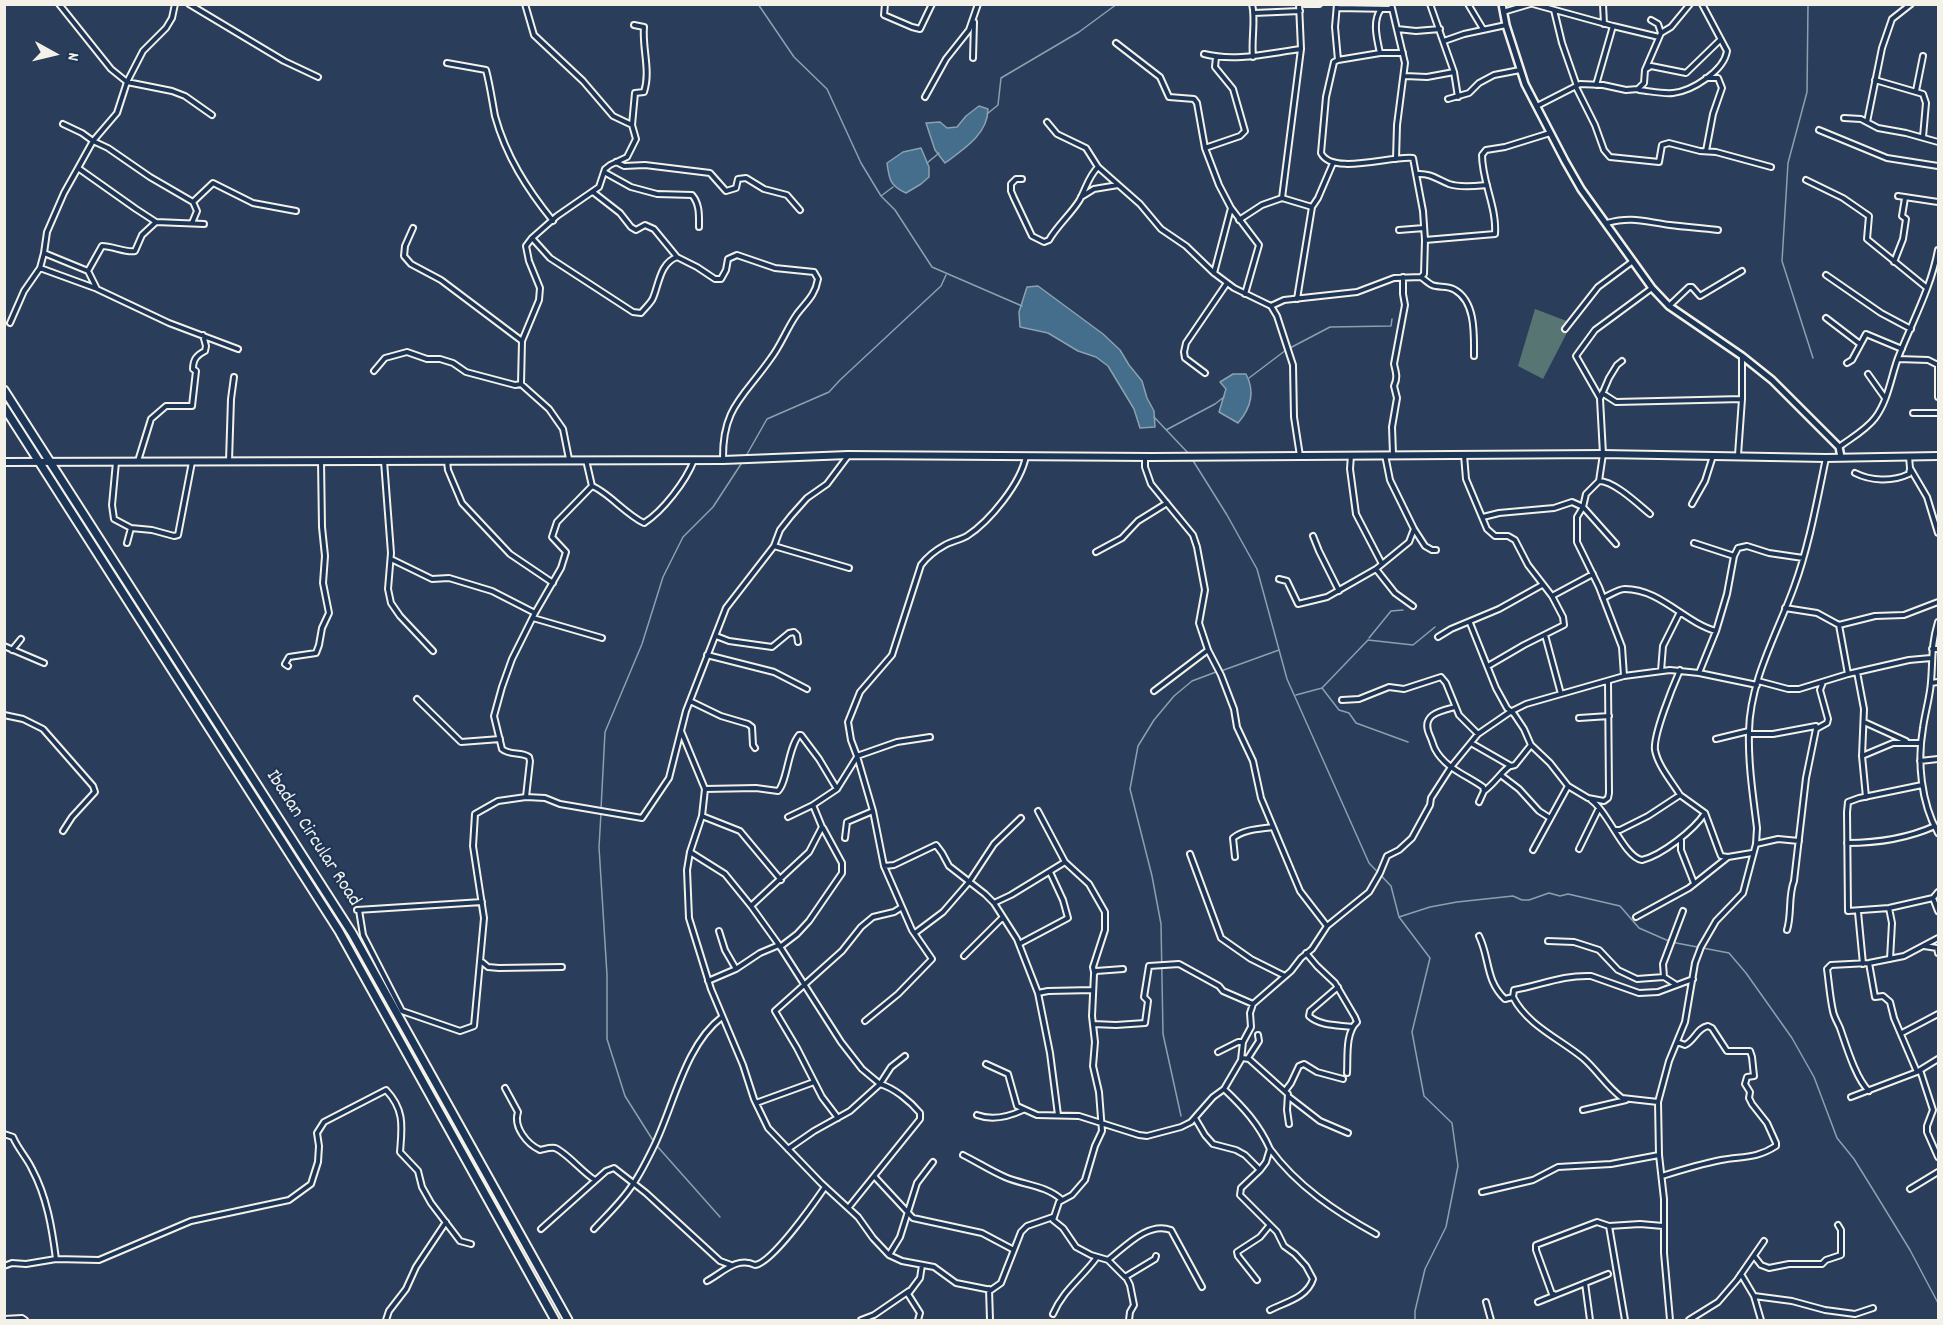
<!DOCTYPE html>
<html>
<head>
<meta charset="utf-8">
<style>
	body { margin:0 }
	#map { position:relative; width:1943px; height:1325px; overflow:hidden; background:#2a3d5b; font-family:Dekko,sans-serif }
	canvas { display:block }
	.frame { position:absolute; inset:0; border:6px solid #f4f1e8; pointer-events:none }
	.north { position:absolute; left:24px; top:24px; width:60px; height:60px; -webkit-text-stroke:4px #1d3557; paint-order:stroke; rotate:98deg; font-size:16px; font-weight:700; line-height:24px; text-align:center; color:#f4f1e8 }
	.north::after { content:''; display:block; margin:auto; width:21px; height:27px; background:#f4f1e8; clip-path:polygon(50% 0,100% 100%,50% 72%,0 100%) }
</style>
</head>
<body>
<div id="map">
<canvas width="1943" height="1325"></canvas>
<div class="frame"></div>
<div class="north">N</div>
</div>
<script>
const context = document.querySelector('canvas').getContext('2d');
context.lineJoin = 'round';
function paint(path, color) {
  context.fillStyle = color;
  context.fill(path, 'evenodd');
}
function strokePath(path, color, width, dash) {
  context.strokeStyle = color;
  context.lineWidth = width;
  context.lineCap = dash ? 'butt' : 'round';
  context.setLineDash(dash || []);
  context.stroke(path);
}
function label(font, color, halo, rows, align = 'center') {
  context.font = font + ' Dekko,sans-serif';
  context.lineWidth = 4.5;
  context.setLineDash([]);
  context.textBaseline = 'middle';
  context.strokeStyle = halo;
  context.fillStyle = color;
  for (const [text, x, y, turn = 0] of rows) {
    context.save();
    context.translate(x, y);
    context.rotate((+turn || 0) * Math.PI / 180);
    context.textAlign = isNaN(turn) ? turn : align;
    if (halo) context.strokeText(text, 0, 0);
    context.fillText(text, 0, 0);
    context.restore();
  }
}
const green = new Path2D(`
	M1535,309L1572,323L1543,379L1518,366Z`);
const water = new Path2D(`
	M979,106L988,109C988,134 964,149 945,163L935,150L926,123L940,122L947,128L957,127L966,116Z
	M921,148L929,167V177L921,184L906,193C890,186 889,179 887,163L903,152Z
	M1038,286L1103,334L1120,350L1129,365L1142,381L1147,398L1154,411L1155,427L1140,428L1134,409L1108,366L1096,357L1078,351L1048,333L1020,327L1019,312L1027,287Z
	M1233,374H1246C1255,391 1251,408 1238,423L1219,412L1226,389L1220,382Z`);
const stream = new Path2D(`
	M758,4L794,57L827,89L861,163L881,196L895,210L932,267L1022,306
	M1808,4L1807,92L1788,163L1782,261L1813,358
	M987,114L998,105L1001,78L1079,32L1117,4
	M927,163L939,153
	M881,196L893,187
	M1290,348L1330,327L1391,326L1392,319
	M1249,378L1286,350
	M1154,417L1190,455
	M1166,430L1215,404L1224,397
	M746,456L767,419L829,392L840,380L941,286L946,275
	M1192,459L1227,515L1257,569L1287,679L1369,863L1391,886L1399,917L1430,958L1412,1032L1424,1096L1452,1123L1458,1166L1446,1227L1425,1269L1415,1311V1320
	M1369,638L1391,611L1403,610
	M1221,671L1279,650
	M1322,688L1339,710L1349,713L1356,723L1408,742
	M1296,695L1322,688L1368,640L1413,645L1435,627
	M601,809L605,732L642,644L663,577L683,537L713,507L743,461
	M601,813L599,847L607,975V1039L625,1096L654,1142
	M1399,917L1430,907L1457,902L1513,896L1522,900H1529L1549,893L1560,896L1568,894L1620,906L1639,928L1671,942L1729,953L1746,973L1792,1038L1814,1077L1837,1138L1854,1159L1872,1188L1910,1250L1938,1303
	M1181,1116L1163,1034L1161,924L1152,876L1130,789L1138,746L1154,720L1174,696L1192,681L1216,672
	M657,1146L720,1217`);
const minor = new Path2D(`
	M59,4L111,69L127,82L172,91L185,96L212,115
	M189,4L284,61L318,77
	M525,4L534,35L583,81L613,116L632,125
	M885,4L884,15L912,27L920,29L932,4
	M1252,4C1256,20 1251,40 1253,57
	M1305,4H1319
	M1337,4L1335,27L1338,60
	M1391,4L1405,63L1397,125L1396,159
	M1430,4L1454,72L1458,97
	M1468,4L1483,29
	M1533,4L1613,26L1659,37
	M1603,4L1604,24
	M1337,8L1392,9
	M1554,10L1562,43L1577,86
	M1503,12L1530,4
	M1254,13L1300,11
	M1397,29L1416,31L1440,29
	M1661,33L1671,27L1690,4
	M1444,41L1464,34L1506,25
	M1116,43L1160,77L1169,97L1194,99L1197,103L1205,148L1219,185L1231,208L1214,273L1234,288L1271,306L1277,316L1293,365L1294,417L1300,456
	M1380,53C1377,39 1372,21 1381,9
	M1204,54C1236,62 1269,53 1301,49
	M973,58L974,22
	M447,63L486,70C490,85 492,100 495,116C506,156 527,189 553,221
	M1646,69L1651,66L1686,73L1720,40
	M1405,76L1427,77L1454,72
	M1875,80L1923,94L1926,103L1923,137
	M1596,85L1613,26
	M1576,87L1595,125L1604,150L1610,157L1659,162L1662,145L1669,143L1700,151L1716,152L1771,167
	M1639,90C1650,91 1662,94 1673,93C1692,91 1724,71 1727,51L1702,4
	M1916,91L1923,56
	M925,97L946,59L969,30L978,4
	M1448,99L1469,93L1479,83L1494,75L1520,70
	M1537,106L1580,84L1603,85L1626,90L1638,89L1644,83L1645,70L1661,33L1658,24L1651,20
	M1844,118L1861,119L1878,128L1906,133L1938,142
	M1047,122L1057,134L1086,148L1098,167L1140,204L1161,229L1186,246L1214,273
	M1867,122L1882,48L1892,19L1911,4
	M63,124L82,133L93,141L117,113L127,82L143,51L166,28L172,18L175,4
	M1819,130L1887,158L1938,166
	M1205,148L1240,136L1245,131L1233,89L1215,67L1216,57
	M1706,151L1713,114L1722,88L1718,78H1706
	M616,162L624,166L645,165L710,173L726,191L736,188L738,179L746,178L764,189L787,195L800,210
	M78,168L93,141L108,148L150,177L193,202L197,211L192,223
	M604,172L631,187L657,194L692,195C700,204 699,216 699,227
	M1417,174C1430,173 1437,179 1449,184C1460,188 1476,186 1487,185
	M1022,179H1016L1011,184V191L1014,198L1032,236L1044,242L1049,240C1057,226 1070,215 1079,201C1086,189 1088,177 1098,167
	M1806,180L1843,198L1869,216L1867,239L1927,288
	M593,192L620,213L631,227L636,230L645,225L654,229L677,257
	M1898,196L1938,202
	M1081,197L1094,189L1118,185
	M1282,198L1301,49L1299,4
	M193,202L213,183L253,203L296,211
	M1231,208L1259,245L1245,294
	M1239,220L1262,205L1282,198L1312,207
	M1607,223C1633,216 1645,222 1670,225C1686,227 1702,228 1718,230
	M413,228L405,246L404,256L411,264L441,280L522,341
	M1399,230L1424,228
	M532,238L550,258L633,312L641,313C645,308 651,303 653,298C659,284 660,263 677,257L697,267L715,279H721L726,270L728,259L737,255L775,268L814,272L818,279C815,296 806,302 797,314C787,328 781,345 771,358C744,397 722,407 723,460
	M1425,240L1495,234C1497,207 1482,182 1482,155L1486,150L1505,147L1550,133
	M44,253L88,271L97,289L169,323L238,349
	M1894,262L1903,239L1906,219L1902,216L1905,198
	M40,268L95,288
	M88,271L102,246C113,246 126,253 135,251L142,235L156,222
	M1826,275L1881,313L1911,329
	M1421,277C1424,279 1428,283 1432,285C1439,288 1448,285 1455,290C1476,302 1474,335 1474,356
	M1297,299L1312,207L1318,198L1333,163
	M1271,306L1284,300L1357,292L1394,278L1421,277L1424,274L1425,240L1423,211L1413,158C1392,155 1332,176 1321,153L1326,97L1334,62L1338,60L1380,53H1403
	M1669,306L1689,287H1692L1700,296L1742,271
	M1826,318L1860,344
	M10,323L24,291L40,268L44,253L47,232L64,193L78,168L136,209L156,222L204,224
	M1565,329L1598,287L1633,261
	M1898,359L1928,360L1938,365
	M1622,361L1617,365L1609,378L1600,399L1603,454L1599,481L1586,494L1583,507L1577,517V542L1599,587L1622,647L1624,676
	M1847,363L1852,360L1866,334L1902,349
	M1938,365V397
	M374,371L385,358L407,352L427,359H440L453,363L466,372L515,385L521,384
	M1205,373L1185,358L1184,352L1186,343L1227,283
	M1868,374L1885,398
	M1602,393L1616,402L1742,399
	M1600,398L1576,356L1595,330L1652,288
	M1913,413H1938
	M1839,447C1851,438 1866,430 1875,418C1888,401 1891,377 1898,358C1912,322 1931,288 1938,250
	M1393,454L1392,427L1397,398L1394,386C1398,377 1396,373 1394,364L1405,305L1403,294V277
	M1351,455L1350,469L1356,514L1382,564
	M1385,455L1390,480L1414,529L1425,546L1432,550H1436
	M1464,455L1466,479L1487,529L1495,536H1508L1515,540L1528,565L1552,596L1593,574
	M1738,455L1742,399V357
	M1909,457L1910,468L1927,497L1938,533
	M1145,458V467L1151,484L1193,535L1197,547L1205,590L1199,623L1208,650L1221,675L1234,709L1237,727L1253,761L1261,798L1300,891L1327,926
	M569,459L563,429L549,409L521,384L522,341L539,300L540,288L529,261L526,246L532,238L557,216L599,187L605,169L610,165L627,157L636,139L632,125L635,93L644,92C651,71 642,48 644,27L634,25
	M138,461L151,419L166,406H192L196,371L193,369C193,359 197,355 205,351L206,346L203,335
	M229,461L231,399L234,377
	M384,461L391,553L388,589L391,603L400,616L433,651
	M447,461L448,470L462,503L510,554L553,583
	M116,462L112,505L114,519L131,528
	M1855,473C1871,481 1892,482 1909,474L1910,469
	M1599,481C1614,481 1638,504 1650,514
	M592,486C608,492 625,514 644,523C663,511 686,481 694,460
	M1692,504L1705,481L1713,456
	M1483,517L1499,513L1554,508L1572,502L1583,507L1616,544
	M1313,536L1319,551L1339,591
	M127,543L131,528L152,530L174,536L178,535L192,462
	M1694,543L1734,556
	M774,546L849,568
	M1096,552L1122,538L1138,521L1167,503
	M391,559L432,579L449,578L492,591L535,613
	M1376,569L1395,593L1413,606
	M1279,579L1287,581L1298,604L1327,597L1376,569L1409,542L1414,529
	M1603,598C1610,595 1618,589 1625,589C1660,589 1684,622 1716,631
	M1785,608L1817,613L1839,625L1875,616L1904,615L1938,602
	M533,618L602,638
	M1938,622C1931,646 1933,658 1931,682C1930,697 1925,713 1923,728C1917,762 1921,802 1938,833
	M1470,623L1496,688L1507,708L1514,714L1524,729L1531,745L1550,763L1568,786L1588,798L1604,801L1608,798L1609,793L1608,682
	M1839,625L1848,674
	M1545,635L1561,694
	M716,636L729,641L772,647L789,633L794,632L797,635L798,642
	M1438,637L1451,629L1499,609L1542,585
	M4,646L44,663
	M1932,649H1938
	M12,650L21,639
	M707,655L774,672L807,689
	M288,666L285,664L289,657L316,653L319,645L322,628L329,613L323,583L325,556L322,527L321,461
	M1488,666L1524,645L1564,625L1563,617L1552,596
	M1680,670C1673,686 1653,735 1655,750C1658,766 1672,782 1680,795
	M1661,671L1663,646L1680,612
	M1857,672L1864,709L1862,756L1866,797
	M1699,673L1716,631L1727,594L1734,556L1738,548L1747,546L1769,553L1803,558
	M1758,681L1788,689H1799L1848,674L1909,660L1931,658
	M1931,683L1938,682
	M1154,691L1208,650
	M417,699L461,742L500,739
	M1342,700L1359,699L1389,687L1404,689L1441,677L1446,683L1459,715L1478,734
	M690,701L721,716L748,724L752,727L753,745L755,748
	M1455,707C1439,711 1420,715 1430,736C1432,740 1433,745 1435,749C1445,768 1466,775 1483,787L1484,791L1479,802
	M4,715L23,719L43,729L93,786L95,792L72,817L63,831
	M1579,718L1609,716
	M1864,722L1906,741
	M681,731L705,789L702,816L690,852L687,870L689,918L711,989L743,1065L754,1099L768,1128L821,1183L858,1217L873,1238L889,1255L902,1261L934,1267L956,1283L991,1290L1001,1283L1021,1232L1027,1226L1053,1217
	M1750,734H1773L1816,726
	M930,737L897,742L857,756L851,740L848,722L860,692L892,655L921,565C927,557 936,550 945,545C952,541 960,540 967,536C990,521 1021,483 1026,456
	M1716,739L1749,731
	M1471,743L1511,766L1515,765L1531,745
	M857,756L873,811L884,866L912,930L932,959L898,994L865,1021
	M1862,756L1893,743H1921
	M1920,761L1938,759
	M1502,776L1519,789L1539,811L1550,818
	M1922,785L1859,798L1848,802L1847,812L1848,911L1889,908L1933,898L1938,892
	M705,789L756,788L778,791C787,783 788,748 799,735H801L819,759L837,789
	M1484,791C1494,784 1502,771 1510,766
	M526,797L545,798L560,804L642,818L669,778L686,711L726,608L774,546L780,530L791,516L807,498L827,484L848,456
	M1591,800C1608,811 1624,857 1642,860C1662,855 1694,830 1705,813
	M1038,811L1065,862L1089,884L1105,912V930L1093,967L1094,972
	M702,816L740,831L781,880
	M788,817L813,805
	M1615,830H1620L1648,816L1680,795L1705,813L1719,851L1721,856L1728,857
	M845,838L847,822L873,811
	M1681,840V850L1694,883
	M1847,843C1878,843 1906,839 1935,826
	M1756,844L1778,839L1799,841
	M1579,849L1599,808
	M1533,850L1568,786
	M690,852L725,874L751,906L779,945L841,1042L862,1069L880,1084L850,1111L814,1131L788,1149
	M1190,854L1221,938L1251,959L1285,976
	M1235,857L1233,838C1244,829 1260,829 1273,827
	M884,866L894,865L936,845L942,853L949,866L985,894L994,903L1017,939L1038,993L1050,1053L1058,1115
	M1933,898L1938,911
	M994,903L1011,895L1065,862
	M751,906L809,852L822,827L813,805L837,789L857,757
	M1889,908L1892,923L1890,959
	M357,910L482,902
	M359,910L363,935L402,1011L460,1031L474,1026L484,918L473,846L475,814L498,801L526,797L530,761L529,757C521,751 510,756 502,749L494,716L502,687L512,659L535,613L561,568L566,552L552,537L557,522L592,486L586,460
	M1858,912L1863,964
	M1636,917L1689,888L1728,857L1752,853
	M1787,930C1792,914 1788,896 1794,881L1806,778L1816,729L1827,723L1828,719L1820,690L1823,682
	M719,931L725,950L736,969
	M915,933L943,912L969,882L994,844L1021,818
	M1479,936C1490,958 1485,980 1505,999L1513,997
	M1548,941L1574,942L1599,950L1618,970L1637,979L1664,977
	M1019,944L1068,918L1063,900L1050,872
	M1924,946L1937,948L1938,953
	M780,947L797,934L809,921L842,873V863L823,828
	M1306,953L1317,966L1335,983L1355,1017L1357,1022C1345,1033 1348,1058 1347,1073
	M964,956L1002,918
	M482,962L488,967L499,968L562,967
	M1869,963L1875,997L1883,996L1890,1002L1894,1018L1917,1072
	M1123,969L1096,971L1094,974L1092,1016L1095,1042L1093,1066L1099,1092L1102,1131L1095,1146L1085,1180L1072,1195L1059,1202L1053,1220L1063,1228L1076,1247L1091,1255L1108,1260L1125,1277L1155,1259L1156,1256
	M708,981L736,969L760,953L779,945
	M1675,984L1664,977L1663,964L1683,911
	M1338,987L1310,1011L1309,1016C1320,1026 1338,1025 1352,1027
	M1038,993L1048,991L1093,990
	M1093,1024L1116,1025L1145,1023L1148,1001L1144,997L1149,966L1179,964L1219,986L1223,991L1253,1004
	M1902,1033L1938,1014
	M1218,1052L1238,1042H1243
	M1242,1058L1249,1059L1288,1094L1287,1110L1289,1124
	M1248,1058L1259,1041L1258,1035
	M986,1064L1008,1074L1017,1106L1037,1115L1079,1116L1139,1135L1147,1136L1181,1127L1191,1122L1213,1097L1224,1089L1241,1060L1243,1042L1251,1027L1250,1013L1253,1004L1291,971L1301,958L1312,949L1327,926L1369,892L1380,873L1387,856L1399,850L1412,838L1430,805L1431,798L1451,767L1478,734L1510,712L1526,704L1624,676L1670,670L1699,673L1757,685
	M1920,1070L1933,1110L1927,1126V1132L1938,1157
	M505,1088L518,1112C513,1127 527,1144 540,1150C545,1149 550,1147 555,1148C566,1152 583,1173 595,1180
	M1224,1089C1243,1107 1259,1124 1270,1149
	M1285,1091L1291,1083L1299,1066L1304,1064L1317,1072L1343,1079
	M1869,1091C1856,1079 1846,1045 1840,1028C1838,1023 1834,1017 1833,1011C1830,998 1829,983 1827,969L1831,965L1869,963L1904,956L1938,938
	M1289,1097L1320,1121L1348,1133
	M1851,1097L1917,1072L1938,1059
	M1658,1102L1622,1098C1607,1087 1597,1070 1583,1058C1560,1039 1527,1025 1513,997L1514,990C1542,985 1561,975 1591,976L1639,993L1658,992L1693,979
	M756,1103L814,1082
	M1583,1110L1626,1100
	M977,1115C993,1121 1008,1117 1023,1110
	M838,1118L822,1097L797,1048L775,1011L842,951L861,927L873,917L894,912L902,907
	M1195,1118L1205,1135L1213,1144L1236,1150L1245,1155L1260,1170L1266,1162L1270,1149C1297,1186 1336,1212 1376,1234
	M4,1134L13,1137C18,1149 27,1158 32,1169C47,1197 52,1228 56,1259
	M963,1155C977,1162 991,1171 1005,1177C1023,1185 1046,1185 1062,1200
	M1260,1170L1241,1188L1240,1195L1277,1232L1284,1246L1295,1254L1306,1266L1313,1279C1307,1298 1285,1302 1270,1310
	M874,1176L913,1218L982,1233L1014,1250
	M1662,1176C1681,1170 1701,1164 1721,1160C1742,1156 1756,1159 1776,1146V1143L1767,1123L1752,1104L1749,1098L1750,1092L1745,1084L1747,1077L1754,1076L1752,1057L1750,1051H1727L1712,1028L1708,1026C1697,1028 1695,1040 1685,1045L1677,1042
	M1910,1189L1938,1172
	M1482,1192L1533,1180L1558,1167L1611,1164L1659,1155
	M849,1207L920,1119V1113C910,1101 894,1088 880,1084L891,1067L905,1056
	M1609,1226L1625,1320
	M541,1229L606,1171L614,1168L646,1193L720,1261L731,1265
	M594,1229C607,1215 621,1202 631,1187C640,1175 647,1160 654,1146C674,1105 685,1045 722,1017
	M889,1255L900,1237L917,1183L933,1162
	M1754,1256L1761,1265L1769,1268L1789,1264H1822L1826,1260L1841,1255V1230L1838,1225
	M1108,1260C1125,1247 1148,1221 1171,1230L1202,1287
	M4,1266L12,1263L26,1264L56,1259L99,1260L191,1221L289,1200L311,1184L318,1162L319,1146L317,1133L324,1122L386,1090C405,1110 402,1127 400,1152L418,1171L422,1187L431,1203L460,1241L471,1244
	M1741,1274L1754,1296L1761,1320
	M1126,1277L1130,1285L1134,1305L1130,1312L1129,1320
	M1257,1280L1238,1256L1237,1252L1260,1237L1269,1226
	M707,1281C722,1273 737,1256 755,1265C772,1263 814,1203 825,1187
	M1585,1283L1590,1320
	M989,1289L990,1320
	M1554,1294H1552L1536,1250V1245L1597,1222L1609,1226L1640,1224L1663,1226
	M1754,1296L1792,1301L1825,1310L1855,1314L1873,1308
	M1486,1302L1491,1320
	M1538,1302L1608,1274
	M1053,1314C1063,1290 1083,1277 1097,1257
	M4,1319L22,1318L25,1320
	M386,1320L389,1311L406,1289L416,1267L446,1222
	M861,1320L874,1315L909,1291
	M918,1320L920,1313L908,1294L920,1278L922,1265
	M1670,1320L1664,1253V1199L1659,1155L1658,1102L1669,1061L1685,1022L1695,963L1701,947L1716,921L1743,893L1756,844L1757,828C1753,796 1748,763 1749,731C1750,680 1777,634 1794,587C1809,546 1817,501 1826,458
	M1689,1320L1718,1302L1737,1280L1764,1241`);
const tertiary = new Path2D(`
	M1502,4L1506,25L1525,84L1565,161L1581,189L1652,288L1669,306L1742,356L1772,380L1839,447L1841,457`);
const secondary = new Path2D(`
	M4,462L723,460L848,455L1151,457L1603,454L1826,458L1938,456`);
const trunk = new Path2D(`
	M4,390L352,933L568,1320
	M4,407L339,931L555,1320`);
const streetNames = [
	["Ibadan Circular Road",312,839,57]
];
paint(green, '#567573');
paint(water, '#446e8b');
strokePath(water, '#8aa2b0', 1.5);
strokePath(stream, '#8aa2b0', 1.5);
strokePath(minor, '#f4f1e8', 8);
strokePath(tertiary, '#f4f1e8', 10);
strokePath(secondary, '#f4f1e8', 10);
strokePath(trunk, '#f4f1e8', 11);
strokePath(minor, '#1d3557', 4);
strokePath(tertiary, '#1d3557', 5);
strokePath(secondary, '#1d3557', 6);
strokePath(trunk, '#1d3557', 7);
label('20px', '#f4f1e8', '#1d3557', streetNames);
</script>
</body>
</html>
